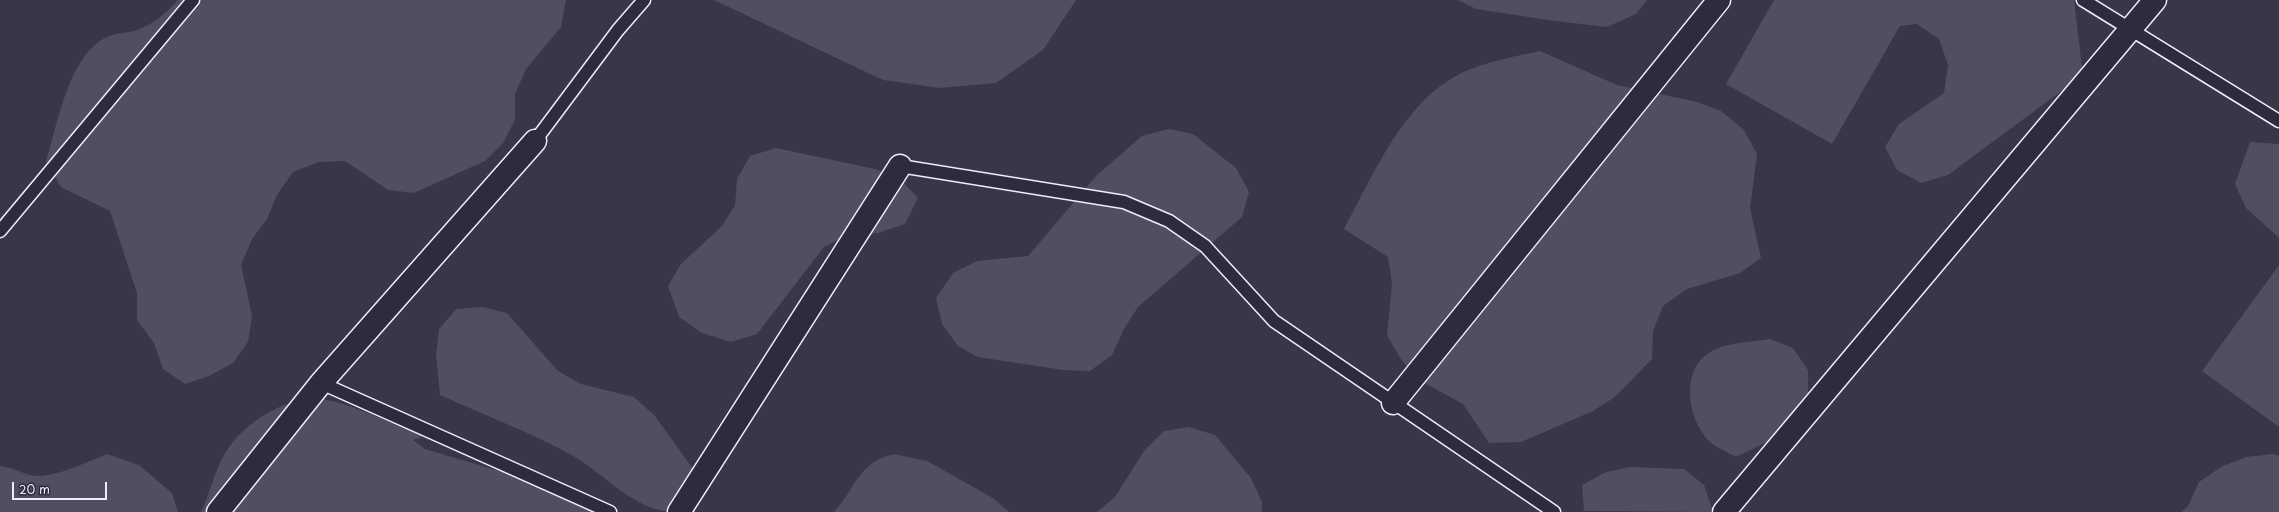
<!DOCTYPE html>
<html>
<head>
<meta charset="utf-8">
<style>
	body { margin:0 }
	#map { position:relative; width:2279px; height:512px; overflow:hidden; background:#3a3648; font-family:"Playpen Sans",sans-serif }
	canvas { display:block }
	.scale { position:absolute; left:12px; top:482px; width:95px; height:18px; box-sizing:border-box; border:2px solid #e8f1f8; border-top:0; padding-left:5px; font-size:12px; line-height:14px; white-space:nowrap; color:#e8f1f8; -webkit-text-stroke:3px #2f2a3d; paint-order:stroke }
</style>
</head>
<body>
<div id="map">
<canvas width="2279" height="512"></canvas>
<div class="scale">20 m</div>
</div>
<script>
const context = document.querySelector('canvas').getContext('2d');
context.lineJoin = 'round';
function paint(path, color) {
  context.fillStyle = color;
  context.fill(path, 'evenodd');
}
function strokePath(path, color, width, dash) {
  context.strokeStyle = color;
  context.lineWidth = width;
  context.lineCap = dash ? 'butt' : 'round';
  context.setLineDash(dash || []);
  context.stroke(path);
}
const green = new Path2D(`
	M178,0H566L561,27L526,69L515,94V120L503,143L485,161L414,193L388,190L345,161L319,162L293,172L277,195L267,219L252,239L241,265L252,316L248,342L233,363L209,376L185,384L163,369L154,343L137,320V293L110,211L61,187L46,162C57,126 69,54 107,37C115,33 125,33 134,31C153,25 165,14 178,0Z
	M714,0H1076L1043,50L996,83L940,88L883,80Z
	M1458,0H1647L1636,14L1607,27L1555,21L1476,9Z
	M1774,0H2074L2083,75L1948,175L1921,183L1897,170L1885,147L1899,124L1944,93L1948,65L1939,39L1917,24L1900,26L1832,144L1726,84Z
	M1540,51L1617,85L1697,102L1721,111L1744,130L1757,154L1750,208L1761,258L1740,273L1687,289L1663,306L1653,331L1652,359L1615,397L1593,411L1521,442L1489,443L1463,404L1417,379L1400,358L1387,335L1392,284L1388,257L1344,229C1373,176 1402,104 1458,75C1480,63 1516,56 1540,51Z
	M1169,129L1193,134L1236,168L1249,192L1242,217L1138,307L1124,329L1112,355L1090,371L1063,370L978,357L958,346L942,324L936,298L953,273L977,261L1028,256L1097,175L1142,136Z
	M2250,142L2279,144V238L2246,208L2235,184Z
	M776,148L875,169L900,179L918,198L905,224L878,233L848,235L824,247L757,334L731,342L702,333L679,317L668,286L681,264L722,226L735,205L737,179L750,156Z
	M2279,265V427L2202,371Z
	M482,307L507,313L558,371L581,384L634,397L655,416L701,480L676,512C633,512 604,472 568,453C527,431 482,414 440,395L436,355L439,329L456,309Z
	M1770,339L1793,348L1808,370V398L1777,437L1736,457C1728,452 1716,448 1709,441C1686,417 1679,365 1716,349C1732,342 1753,342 1770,339Z
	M309,398C352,399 389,428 431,434L413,440L425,449L496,470L543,481L589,505L595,512H201C210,494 214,472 224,455C241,425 276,404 309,398Z
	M1189,427L1215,435L1251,478L1262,502V512H1097L1115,497L1144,451L1164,431Z
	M107,454L139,465L172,493L178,512H0V466C11,467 19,472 30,475C52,480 86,462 107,454Z
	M894,454L927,461L993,498L1009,512H834C856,488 858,462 894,454Z
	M2273,454L2279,456V512H2181L2188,506L2199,482L2221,467L2246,457Z
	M1630,467L1684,469L1704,485L1712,509L1710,512L1584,511L1582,485L1606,472Z`);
const lane = new Path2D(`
	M2083,0L2279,121
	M535,141L618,30L644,0
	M900,166L1124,202L1169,221L1205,246L1274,321L1554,512
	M0,231L193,0
	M321,383L610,512`);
const street = new Path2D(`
	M1393,403L1719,0
	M218,512L321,383L535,141
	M679,512L900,166
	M1724,512L2155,0`);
paint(green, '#504e5f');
strokePath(lane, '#e8f1f8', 15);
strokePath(street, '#e8f1f8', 25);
strokePath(lane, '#2f2a3d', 12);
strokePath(street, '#2f2a3d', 22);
</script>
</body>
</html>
